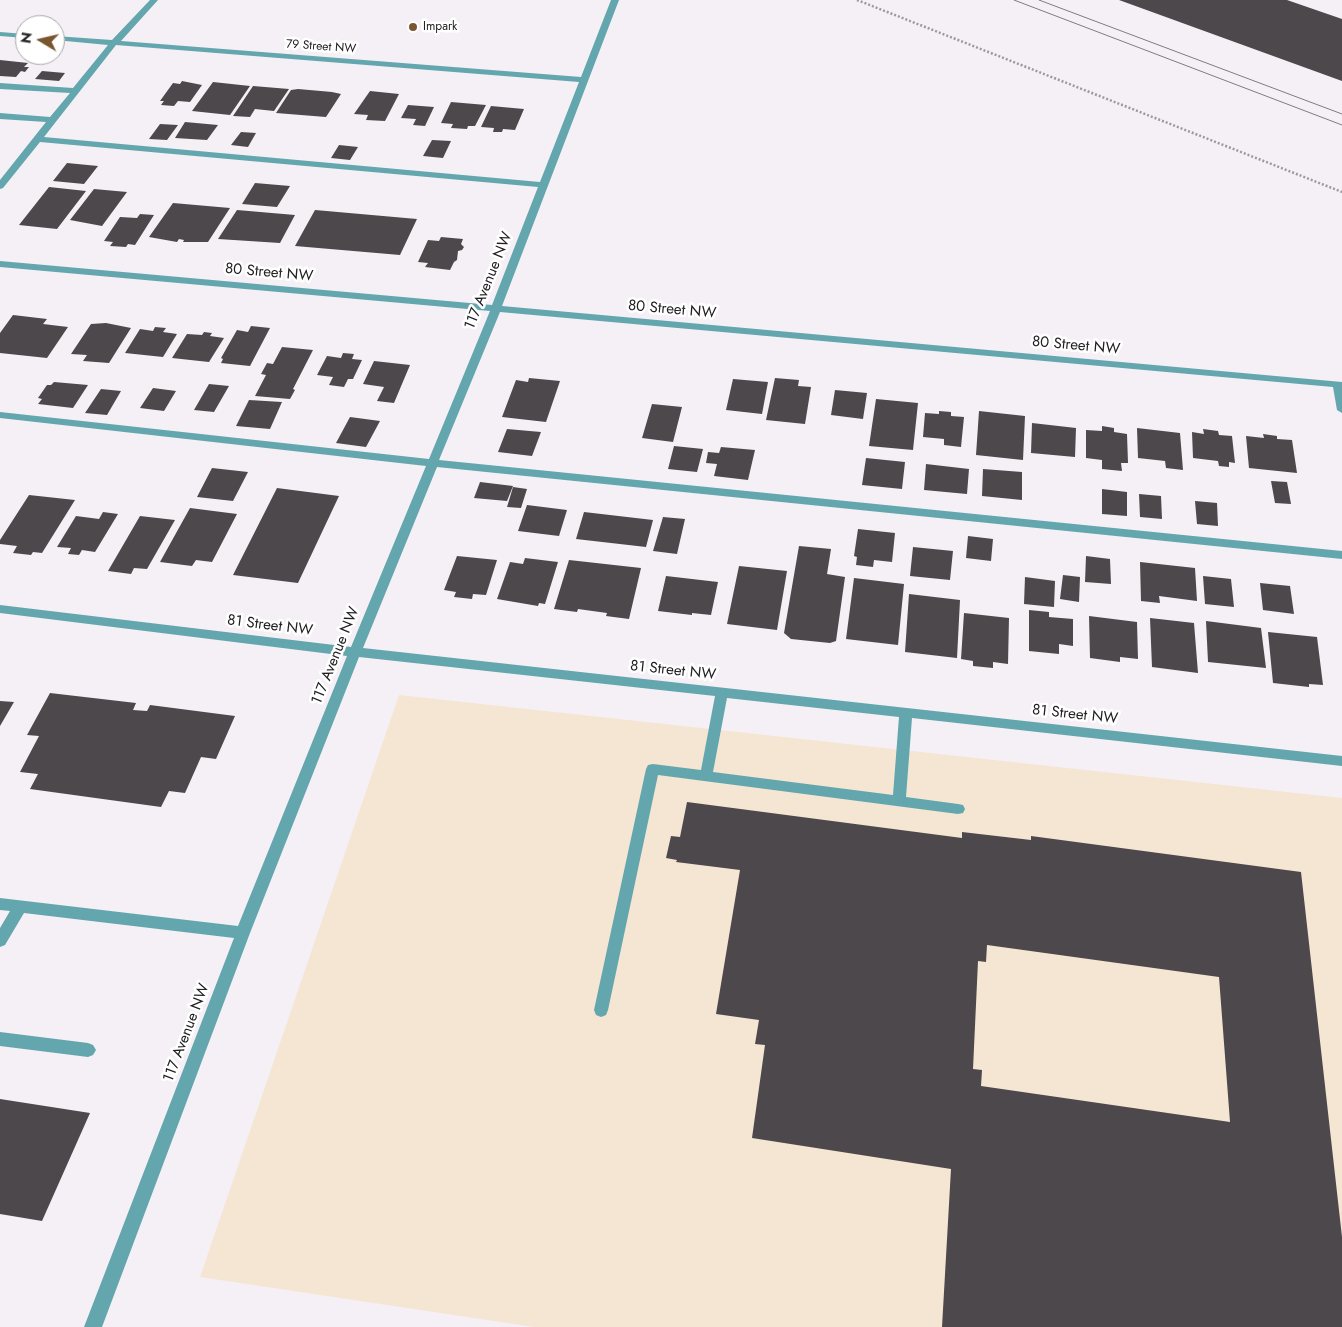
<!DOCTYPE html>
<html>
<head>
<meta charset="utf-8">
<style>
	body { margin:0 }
	#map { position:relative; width:1342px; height:1327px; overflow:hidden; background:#f5f0f5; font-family:Jost,sans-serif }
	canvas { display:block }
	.north { position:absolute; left:15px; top:15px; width:50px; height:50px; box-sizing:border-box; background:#fff; border:1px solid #a7a6a7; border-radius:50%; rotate:279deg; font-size:14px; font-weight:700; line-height:20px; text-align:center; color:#222122 }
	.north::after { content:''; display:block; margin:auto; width:18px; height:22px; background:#79562f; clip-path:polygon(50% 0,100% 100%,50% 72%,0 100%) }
</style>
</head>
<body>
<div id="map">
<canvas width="1342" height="1327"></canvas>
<div class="north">N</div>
</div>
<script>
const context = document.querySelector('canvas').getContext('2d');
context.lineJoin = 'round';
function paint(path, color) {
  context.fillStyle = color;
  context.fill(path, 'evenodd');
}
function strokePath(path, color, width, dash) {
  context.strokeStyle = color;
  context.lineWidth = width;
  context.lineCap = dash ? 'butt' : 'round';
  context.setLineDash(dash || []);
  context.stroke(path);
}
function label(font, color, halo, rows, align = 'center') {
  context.font = font + ' Jost,sans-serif';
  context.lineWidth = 5;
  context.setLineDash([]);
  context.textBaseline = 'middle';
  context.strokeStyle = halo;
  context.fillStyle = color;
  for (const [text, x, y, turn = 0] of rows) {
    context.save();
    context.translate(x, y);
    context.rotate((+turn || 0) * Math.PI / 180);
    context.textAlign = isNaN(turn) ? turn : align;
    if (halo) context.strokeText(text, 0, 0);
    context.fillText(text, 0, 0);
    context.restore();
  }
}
const education = new Path2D(`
	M399,695L1342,798V1327H534L200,1277Z`);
const building = new Path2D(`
	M1119,0H1287L1342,19V81Z
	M0,60L28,63L24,67H29L25,72L21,71L16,77L0,76Z
	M42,71L65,73L59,81L35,79Z
	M182,81L202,85L190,102L178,101L174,106L161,105L164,101H160L173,83L180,84Z
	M213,82L250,86L230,115L192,111Z
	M253,86L289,89L274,111L255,109L250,117L233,116Z
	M298,89L332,92L341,94L326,117L276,113L291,90Z
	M370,91L399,94L385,121L366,120L368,115L354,114Z
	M451,102L486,105L475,126H468L467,129L451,128L453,124L441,123Z
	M408,105L434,107L425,126L413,125L416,119L401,118Z
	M491,106L524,109L515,130L503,129L502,132H493L494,128L481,127Z
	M185,122L218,125L207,140L175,138Z
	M160,124L178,125L167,140L149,139Z
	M241,132L256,133L248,147L231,145Z
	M432,140L451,141L443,158L423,156Z
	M339,145L358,147L350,160L331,158Z
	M67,163L98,166L84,184L53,181Z
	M255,183L290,186L277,207L242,204Z
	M49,187L86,191L57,229L19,225Z
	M94,189L127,192L102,226L70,220Z
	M173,203L230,208L208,242H183L184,240L179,239L177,242L149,237Z
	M237,210L295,215L280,243L218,239Z
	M315,210L417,219L400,255L295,246Z
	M140,214L154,215L135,245L128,244L126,247L110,246L113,242L104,241L120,217L137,218Z
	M441,237L463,239L461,244L464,247L462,250L458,251L457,260L454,262L450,270L425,267L428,263L418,262L428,240L439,241Z
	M13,315L47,319L43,324L68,327L47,358L0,353V333Z
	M106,323L131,328L109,363L83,361L87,355L71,354L91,324Z
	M251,326L270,328L250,366L221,363L223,359L221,358L237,330L248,332Z
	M155,327L166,328L163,332L177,334L163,357L125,353L140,329L153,331Z
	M204,332L212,333L210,336L224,338L209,362L172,358L187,334L202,335Z
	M282,347L313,350L293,389L295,390L290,399L255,396L266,375L261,374L267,363L273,364Z
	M343,353L354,354L352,359L362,360L353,379H348L344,387L329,385L333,377L317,375L327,356L341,358Z
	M374,361L410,365L394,403L377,401L384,387L363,384Z
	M529,378L560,381L546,422L502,417L516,380L528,382Z
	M775,378L799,380L798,386L811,387L805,424L766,420Z
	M733,379L768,382L762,414L726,410Z
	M54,382L88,385L73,408L38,404L42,399L38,398L47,385H51Z
	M209,384L229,386L214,412L194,410Z
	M153,388L176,391L164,411L140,408Z
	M101,389L121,391L107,415L85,413Z
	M835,390L867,393L863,419L831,415Z
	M876,399L918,403L913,450L869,446Z
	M249,400L282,402L270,429L236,426Z
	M652,404L682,407L673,442L642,438Z
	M939,411L951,412V416L964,417L961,447L944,445V439L923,437L925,413L939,414Z
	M979,411L1025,416L1023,460L976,455Z
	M350,417L380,421L366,447L336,443Z
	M1032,423L1076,428L1075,457L1031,453Z
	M1102,426L1114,428V432L1127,434L1128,463H1121L1122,471L1102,469V460L1086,458V430L1102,431Z
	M1137,428L1180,433L1183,470L1166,468L1165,461L1138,458Z
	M507,429L541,432L532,456L498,452Z
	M1203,429L1218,431L1219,435L1232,436L1235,463L1229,462V467L1219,466L1218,461L1193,458L1192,432L1204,434Z
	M1263,434L1277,436V439L1292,440L1297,473L1249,468L1246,436L1264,438Z
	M674,446L703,449L697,472L668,469Z
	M721,447L755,450L748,480L714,476L717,464L706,463L708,452L719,453Z
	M866,458L905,462L902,489L862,485Z
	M926,464L969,469L967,494L924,490Z
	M212,468L248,472L233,501L197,497Z
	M983,469L1022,472V500L982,496Z
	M1271,481L1287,482L1291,504L1275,503Z
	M480,482L513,486L507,501L474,498Z
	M513,487L527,489L521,508L507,507Z
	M277,488L339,496L298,583L233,575Z
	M1102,489L1127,492V516L1102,514Z
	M1139,494L1161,496L1162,519L1140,517Z
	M29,495L75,500L42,553L33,552L31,555L13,553L17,546L0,544V540Z
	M1195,501L1217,503L1218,526L1197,524Z
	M527,505L567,510L559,536L518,531Z
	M190,508L237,514L212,562L196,560L192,566L160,562Z
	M103,512L118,514L95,552L82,550L79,555L68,554L71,548L57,547L76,516L99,519Z
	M584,512L653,520L646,547L576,539Z
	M140,516L175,520L147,569L134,568L131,574L108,571Z
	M663,517L685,519L677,554L653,551Z
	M858,529L895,533L892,562L874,560L873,567L856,565L857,557L854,556Z
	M968,536L993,539L991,561L966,558Z
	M799,546L831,549L827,574L845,577L836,641L830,643L791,639L784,633Z
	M913,547L953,551L950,580L910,576Z
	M457,556L497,560L486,595L473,594L472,599L454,597L456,592L444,590Z
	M1086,556L1110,559L1111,584L1085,582Z
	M525,558L558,562L545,604L539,603L538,606L497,599L510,562L523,564Z
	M569,560L641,568L629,619L606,616L607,613L578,609L577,612L554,609Z
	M1140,562L1195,568L1197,601L1159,596L1160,603L1141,601Z
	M739,566L787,571L777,630L727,624Z
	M1063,575L1080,577L1079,602L1060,599Z
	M666,576L718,582L711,615L692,613V615L658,611Z
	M1203,576L1231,579L1234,607L1205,604Z
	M1025,577L1055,581L1054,607L1024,604Z
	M854,578L904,584L898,645L846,639Z
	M1260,583L1290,586L1294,614L1263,610Z
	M909,594L960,600L957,658L905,652Z
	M1029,610L1049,612V617L1073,619V646L1059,644V654L1029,651Z
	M964,613L1009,618L1008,664L993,662V668L973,666V661L961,659Z
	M1089,616L1137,622L1138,659L1120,657V662L1090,658Z
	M1150,618L1194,623L1198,673L1152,667Z
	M1206,621L1261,628L1266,668L1208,662Z
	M1268,632L1317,637L1323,685L1309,684V687L1273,683Z
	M50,693L136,703L133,710L147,711L150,705L235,716L216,759L201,757L185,793L169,791L161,807L30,789L38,774L20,772L39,736L27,735Z
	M0,701L14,702L0,726Z
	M687,802L962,838V832L1031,840V836L1301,872L1342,1237V1327H942L951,1169L752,1138L765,1045L755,1044L759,1020L716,1014L740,870L676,862L677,860L666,858L671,836L680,837ZM987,945L1219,977L1230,1122L981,1086L982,1070L973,1069L978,961L986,962Z
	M0,1099L90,1113L42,1221L0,1214Z`);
const path = new Path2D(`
	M857,0L1342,192`);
const minor = new Path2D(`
	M150,0H158L121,41L581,77L611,0H619L502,306L1342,382V413L1337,410L1333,387L500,312L439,460L1342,551V559L437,467L363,648L1342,756V766L912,718L906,797L958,804L963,805L965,809L963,813L958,814L658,775L608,1010L606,1015L601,1017L596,1015L594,1010L646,769L648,765L653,764L701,770L715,696L359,657L250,933L102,1327H84L234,938L24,913L5,945L0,947V928L10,911L0,910V898L238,926L347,656L0,613V605L351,647L426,466L0,418V412L429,459L490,311L0,267V261L492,305L538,187L40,142L3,188L0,189V180L46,122L0,119V113L50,117L70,93L0,89V83L73,88L108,45L55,40V36L112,40ZM116,45L579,82L540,182L44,137ZM727,698L899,717L893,795L713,772Z
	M0,32L25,34V38L0,36Z
	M0,1032L88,1043L93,1045L96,1050L93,1055L88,1057L0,1046Z`);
const tram = new Path2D(`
	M1014,0L1342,125
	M1039,0L1342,114`);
const markers = [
	[413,27,5,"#79562f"]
];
const farPoinames = [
	["Impark",423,27]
];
const farStreetnames = [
	["79 Street NW",321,47,4]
];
const streetNames = [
	["80 Street NW",269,273,5],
	["117 Avenue NW",489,281,-68],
	["80 Street NW",672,310,5],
	["80 Street NW",1076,346,5],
	["81 Street NW",270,626,7],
	["117 Avenue NW",336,656,-68],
	["81 Street NW",673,671,6],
	["81 Street NW",1075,715,6],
	["117 Avenue NW",187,1033,-69]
];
paint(education, '#f4e6d3');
paint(building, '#4c484c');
strokePath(path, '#9c999c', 2.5, [2, 2]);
paint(minor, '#63a6ae');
strokePath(tram, '#7f7c7f', 1);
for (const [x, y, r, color] of markers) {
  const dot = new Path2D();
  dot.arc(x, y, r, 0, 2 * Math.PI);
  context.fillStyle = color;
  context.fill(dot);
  strokePath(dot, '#fff', 2);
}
label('12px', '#222122', '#fff', farPoinames, 'left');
label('12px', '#222122', '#fff', farStreetnames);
label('15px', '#222122', '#fff', streetNames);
</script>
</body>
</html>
